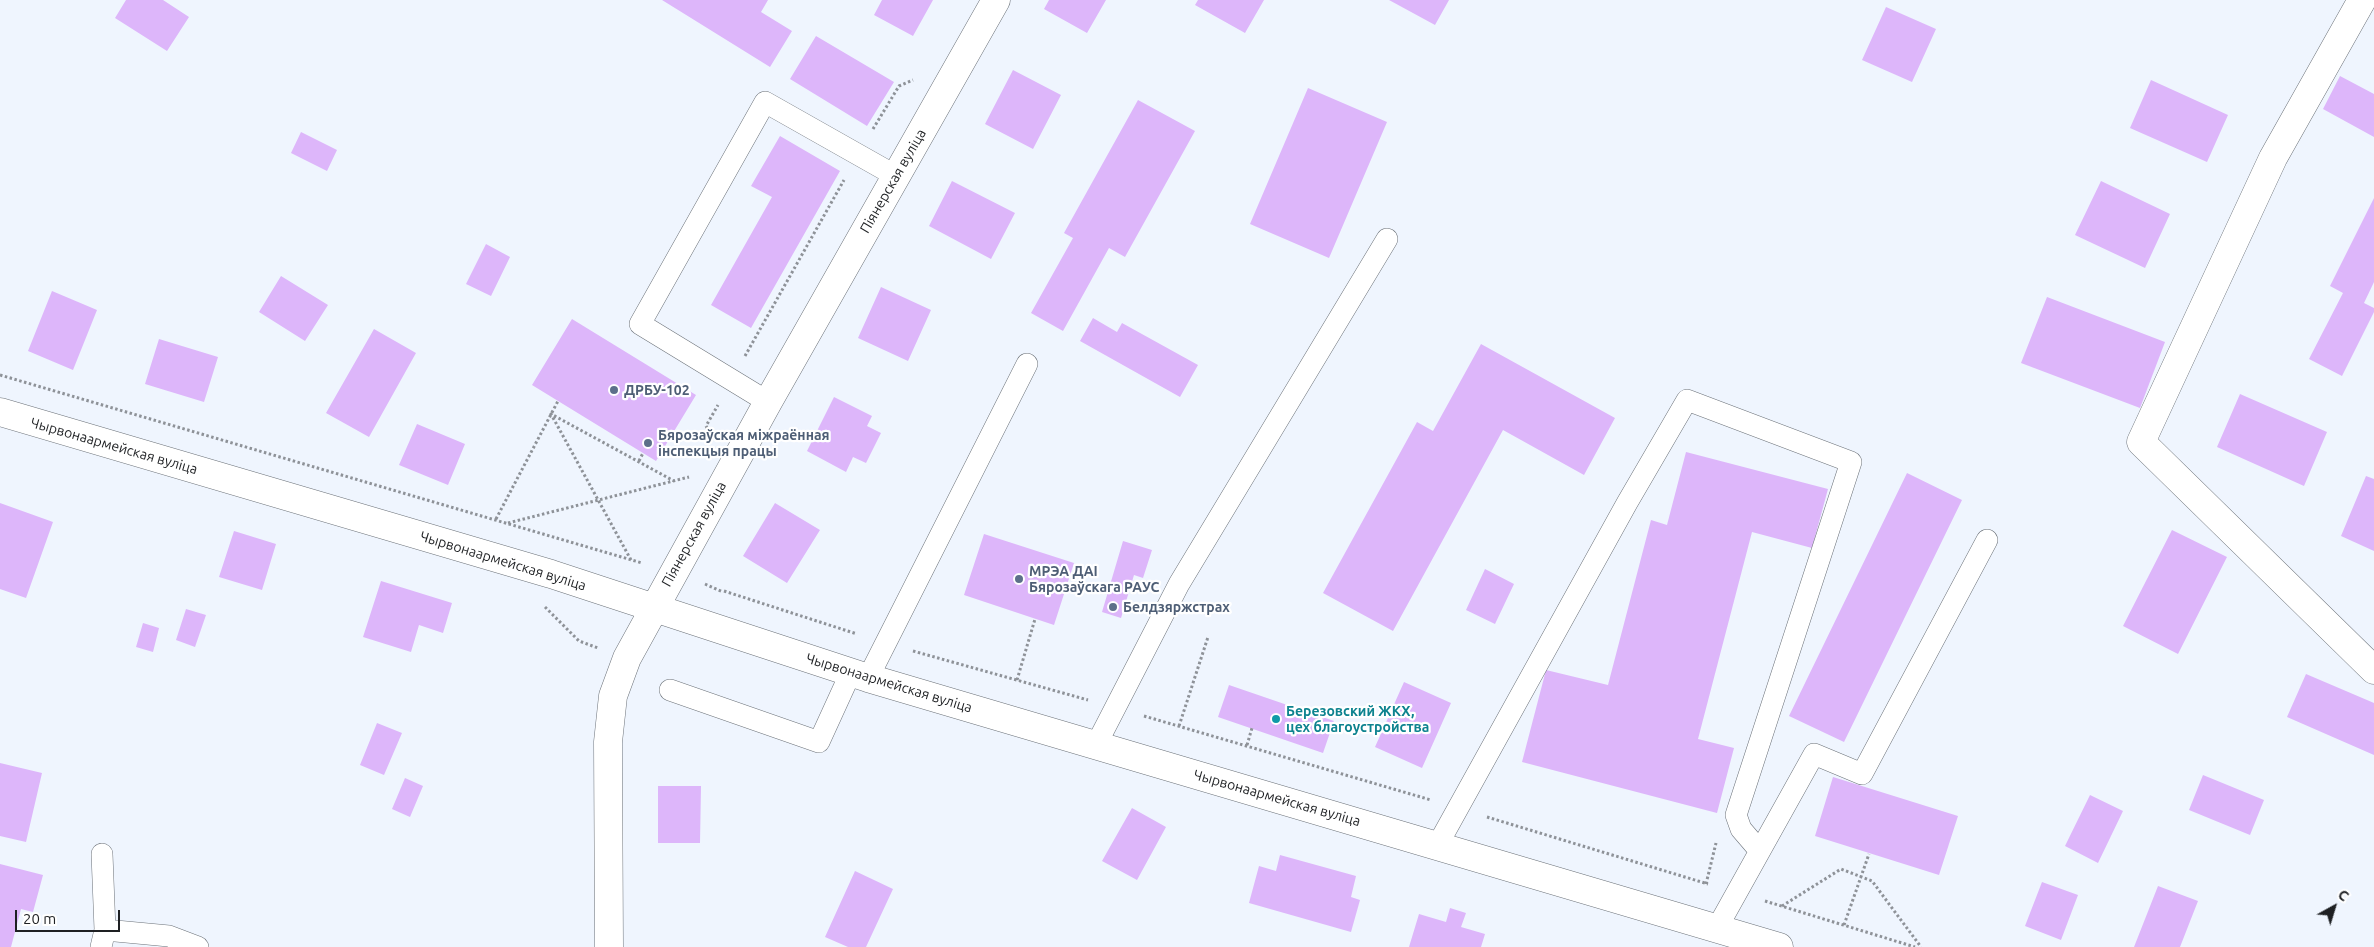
<!DOCTYPE html>
<html>
<head>
<meta charset="utf-8">
<style>
	body { margin:0 }
	#map { position:relative; width:2374px; height:947px; overflow:hidden; background:#eff5fe; font-family:Ubuntu,sans-serif }
	canvas { display:block }
	.north { position:absolute; left:2309px; top:882px; width:50px; height:50px; -webkit-text-stroke:4px #fff; paint-order:stroke; rotate:39deg; font-size:14px; font-weight:700; line-height:20px; text-align:center; color:#1e2023 }
	.north::after { content:''; display:block; margin:auto; width:18px; height:22px; background:#1e2023; clip-path:polygon(50% 0,100% 100%,50% 72%,0 100%) }
	.scale { position:absolute; left:15px; top:910px; width:105px; height:22px; box-sizing:border-box; border:2px solid #1e2023; border-top:0; padding-left:6px; font-size:15px; line-height:18px; white-space:nowrap; color:#1e2023; -webkit-text-stroke:4px #fff; paint-order:stroke }
</style>
</head>
<body>
<div id="map">
<canvas width="2374" height="947"></canvas>
<div class="north">С</div>
<div class="scale">20 m</div>
</div>
<script>
const context = document.querySelector('canvas').getContext('2d');
context.lineJoin = 'round';
function paint(path, color) {
  context.fillStyle = color;
  context.fill(path, 'evenodd');
}
function strokePath(path, color, width, dash) {
  context.strokeStyle = color;
  context.lineWidth = width;
  context.lineCap = dash ? 'butt' : 'round';
  context.setLineDash(dash || []);
  context.stroke(path);
}
function label(font, color, halo, rows, align = 'center') {
  context.font = font + ' Ubuntu,sans-serif';
  context.lineWidth = 4.5;
  context.setLineDash([]);
  context.textBaseline = 'middle';
  context.strokeStyle = halo;
  context.fillStyle = color;
  for (const [text, x, y, turn = 0] of rows) {
    context.save();
    context.translate(x, y);
    context.rotate((+turn || 0) * Math.PI / 180);
    context.textAlign = isNaN(turn) ? turn : align;
    if (halo) context.strokeText(text, 0, 0);
    context.fillText(text, 0, 0);
    context.restore();
  }
}
const building = new Path2D(`
	M126,0H163L189,17L167,51L115,18Z
	M662,0H768L761,12L792,31L770,67Z
	M882,0H933L913,36L874,15Z
	M1049,0H1106L1087,33L1044,9Z
	M1198,0H1264L1245,33L1195,5Z
	M1389,0H1449L1435,25Z
	M1886,7L1936,29L1912,82L1862,60Z
	M816,36L894,82L867,126L790,79Z
	M1013,70L1061,95L1033,149L985,124Z
	M2340,76L2374,94V137L2323,109Z
	M2151,80L2228,115L2207,162L2130,128Z
	M1308,88L1387,122L1329,258L1250,224Z
	M1138,100L1195,131L1125,257L1109,248L1063,331L1031,313L1073,238L1064,233Z
	M301,132L337,150L327,171L291,153Z
	M780,136L840,171L751,328L711,305L772,197L751,186Z
	M952,181L1015,213L991,259L929,226Z
	M2101,181L2170,214L2145,268L2075,235Z
	M2374,198V282L2364,303L2374,308V312L2342,376L2309,359L2343,293L2330,286Z
	M486,244L510,257L491,296L466,284Z
	M281,276L328,305L305,341L259,312Z
	M881,287L931,310L908,361L858,338Z
	M52,291L97,310L73,370L28,351Z
	M2047,297L2165,342L2140,408L2021,363Z
	M1093,318L1117,332L1122,323L1198,365L1180,397L1080,341Z
	M572,319L696,395L656,461L532,385Z
	M374,329L416,353L369,437L326,413Z
	M159,339L218,357L204,402L145,384Z
	M1481,344L1615,418L1584,475L1503,430L1393,631L1323,593L1417,422L1433,431Z
	M2240,394L2327,432L2304,486L2217,447Z
	M834,397L872,416L867,426L881,433L866,463L853,457L846,472L807,451Z
	M417,424L465,444L448,485L399,465Z
	M1686,452L1828,489L1812,548L1752,532L1698,739L1734,748L1717,813L1522,762L1546,670L1608,685L1651,520L1667,525Z
	M1907,473L1962,500L1844,742L1789,716Z
	M2366,476L2374,479V551L2341,536Z
	M0,503L53,522L26,598L0,589Z
	M775,503L820,530L787,583L743,556Z
	M2172,530L2227,557L2178,654L2123,626Z
	M234,531L276,544L262,590L219,577Z
	M984,534L1074,563L1054,625L964,595Z
	M1123,541L1152,550L1143,578L1134,575L1121,618L1102,612Z
	M1485,569L1514,584L1495,624L1466,610Z
	M381,581L452,603L443,633L419,625L411,652L363,637Z
	M186,609L206,615L195,647L176,640Z
	M143,623L159,628L153,652L136,647Z
	M2306,674L2374,703V755L2287,717Z
	M1404,682L1451,703L1422,768L1375,747Z
	M1229,685L1334,721L1323,753L1218,717Z
	M377,723L402,733L384,775L360,765Z
	M0,763L42,773L26,842L0,836Z
	M2203,775L2264,800L2250,835L2189,810Z
	M1833,777L1958,816L1939,875L1815,836Z
	M405,778L423,786L410,817L392,809Z
	M658,786H701L700,843H658Z
	M2090,795L2123,811L2098,863L2065,846Z
	M1132,808L1166,827L1137,880L1102,861Z
	M1280,855L1356,876L1351,897L1360,900L1351,932L1249,903L1259,866L1276,871Z
	M0,864L43,875L33,912L21,909L11,947H0Z
	M855,871L893,889L866,947H848L825,937Z
	M2042,882L2078,895L2061,940L2025,926Z
	M2158,886L2198,901L2180,947H2134Z
	M1450,908L1466,913L1461,927L1485,934L1481,947H1409L1419,914L1446,922Z`);
const path = new Path2D(`
	M873,129L899,86L913,80
	M745,356L844,180
	M0,375L642,563
	M712,437L706,426L718,405
	M639,461L643,453
	M496,519L558,401
	M508,523L689,477
	M631,560L551,414L674,481
	M705,584L723,592
	M724,591L857,634
	M545,607L579,641L598,648
	M913,651L1088,700
	M1017,680L1035,619
	M1144,716L1431,800
	M1179,726L1208,637
	M1247,745L1252,728
	M1487,817L1708,884
	M1706,884L1716,843
	M1765,901L1915,947
	M1782,906L1841,869L1872,881L1921,947
	M1844,925L1869,854`);
const lane = new Path2D(`
	M768,402L640,324L765,102L896,176
	M868,678L1027,364
	M670,690L819,742L851,672
	M1096,745L1179,584L1387,239
	M1437,846L1627,503L1687,400L1851,462L1736,815L1741,829L1759,850
	M102,854L105,930
	M1717,928L1814,754L1862,774L1987,540
	M101,947L105,930L169,936L198,947`);
const street = new Path2D(`
	M2362,0L2273,158L2141,442L2374,670
	M609,947L608,742L613,696L627,658L768,402L996,0`);
const secondary = new Path2D(`
	M0,412L551,574L868,678L1779,947`);
const markers = [
	[614,390,5,"#5c6f8a"],
	[648,443,5,"#5c6f8a"],
	[1019,579,5,"#5c6f8a"],
	[1113,607,5,"#5c6f8a"],
	[1276,719,5,"#0f9aa8"]
];
const streetNames = [
	["Піянерская вуліца",893,181,-60],
	["Чырвонаармейская вуліца",114,446,16],
	["Піянерская вуліца",694,534,-61],
	["Чырвонаармейская вуліца",503,561,17],
	["Чырвонаармейская вуліца",889,683,17],
	["Чырвонаармейская вуліца",1277,798,16]
];
const serviceNames = [
	["ДРБУ-102",624,390],
	["Бярозаўская міжраённая",658,435],
	["інспекцыя працы",658,451],
	["МРЭА ДАІ",1029,571],
	["Бярозаўскага РАУС",1029,587],
	["Белдзяржстрах",1123,607]
];
const cultureNames = [
	["Березовский ЖКХ,",1286,711],
	["цех благоустройства",1286,727]
];
paint(building, '#ddb6fa');
strokePath(lane, '#6c7279', 22);
strokePath(street, '#6c7279', 29);
strokePath(secondary, '#6c7279', 29);
strokePath(path, '#8e9298', 3, [2.5, 2.5]);
strokePath(lane, '#fff', 21);
strokePath(street, '#fff', 28);
strokePath(secondary, '#fff', 28);
for (const [x, y, r, color] of markers) {
  const dot = new Path2D();
  dot.arc(x, y, r, 0, 2 * Math.PI);
  context.fillStyle = color;
  context.fill(dot);
  strokePath(dot, '#fff', 2);
}
label('14px', '#1e2023', '#fff', streetNames);
label('bold 14px', '#4e5e75', '#fff', serviceNames, 'left');
label('bold 14px', '#0d838f', '#fff', cultureNames, 'left');
</script>
</body>
</html>
